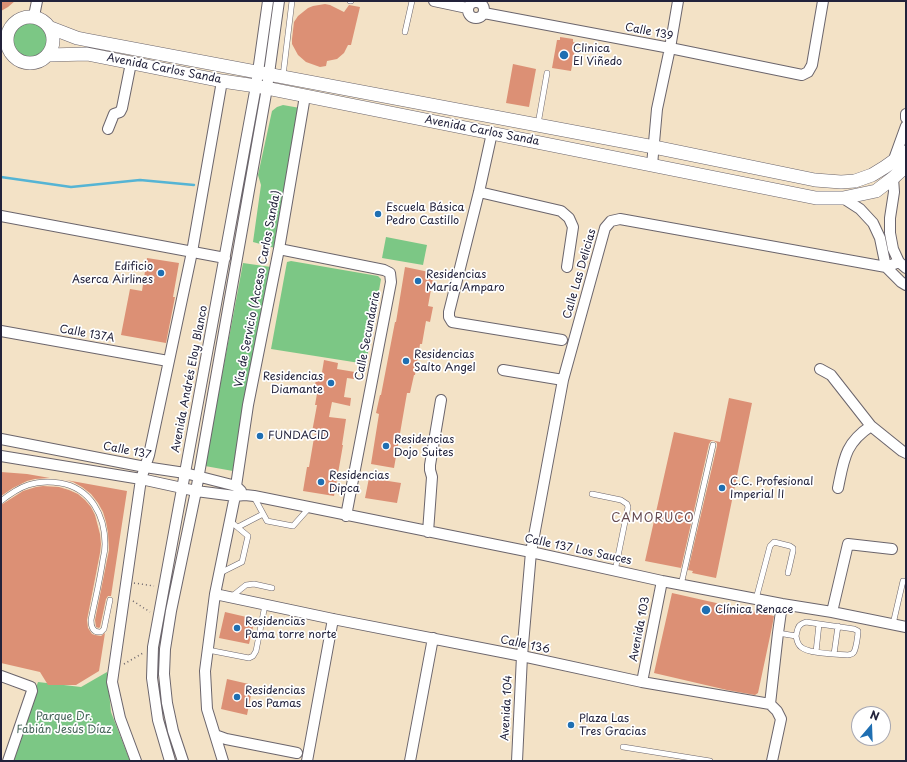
<!DOCTYPE html>
<html>
<head>
<meta charset="utf-8">
<style>
	body { margin:0 }
	#map { position:relative; width:907px; height:762px; overflow:hidden; background:#f3e2c6; font-family:"Playpen Sans",sans-serif }
	canvas { display:block }
	.frame { position:absolute; inset:0; border:2px solid #22223b; pointer-events:none }
	.north { position:absolute; left:851px; top:706px; width:40px; height:40px; box-sizing:border-box; background:#fff; border:1px solid #a7a7b1; border-radius:50%; rotate:19deg; font-size:11px; font-weight:700; line-height:16px; text-align:center; color:#22223b }
	.north::after { content:''; display:block; margin:auto; width:14px; height:18px; background:#1f6fb2; clip-path:polygon(50% 0,100% 100%,50% 72%,0 100%) }
</style>
</head>
<body>
<div id="map">
<canvas width="907" height="762"></canvas>
<div class="frame"></div>
<div class="north">N</div>
</div>
<script>
const context = document.querySelector('canvas').getContext('2d');
context.lineJoin = 'round';
function paint(path, color) {
  context.fillStyle = color;
  context.fill(path, 'evenodd');
}
function strokePath(path, color, width, dash) {
  context.strokeStyle = color;
  context.lineWidth = width;
  context.lineCap = dash ? 'butt' : 'round';
  context.setLineDash(dash || []);
  context.stroke(path);
}
function label(font, color, halo, rows, align = 'center') {
  context.font = font + ' "Playpen Sans",sans-serif';
  context.lineWidth = 3.5;
  context.setLineDash([]);
  context.textBaseline = 'middle';
  context.strokeStyle = halo;
  context.fillStyle = color;
  for (const [text, x, y, turn = 0] of rows) {
    context.save();
    context.translate(x, y);
    context.rotate((+turn || 0) * Math.PI / 180);
    context.textAlign = isNaN(turn) ? turn : align;
    if (halo) context.strokeText(text, 0, 0);
    context.fillText(text, 0, 0);
    context.restore();
  }
}
const green = new Path2D(`
	M10 39a20 20 0 1 1 40 0a20 20 0 1 1-40 0Z
	M283,105L300,108L275,248L253,242L261,185L258,175L272,111L277,107Z
	M386,237L427,245L423,265L382,258Z
	M291,261L378,276L381,279L366,364L271,349L287,262Z
	M243,263L271,267L233,471L205,466Z
	M107,672L111,712L130,761H12L22,726L38,682L81,687Z`);
const stream = new Path2D(`
	M1,177L71,187L140,180L194,185`);
const building = new Path2D(`
	M1,1H15L8,7L1,11Z
	M325,4L330,5L344,12L349,5L360,7L351,45H348L344,53L337,59L327,61L326,66L320,67L306,62L298,55L292,44V39L294,22L298,16L308,8L313,6Z
	M560,37L573,39V42L576,43L571,71L552,68L557,40H560Z
	M513,64L536,69L529,107L506,103Z
	M147,258L179,263L173,297H175L166,343L121,335L130,289L142,291Z
	M405,267L434,273L428,306L433,307L430,322L426,321L422,344H420L415,375H414L410,393H407L394,468L371,464L379,414L376,413L380,395H381L390,348L395,322H396Z
	M324,360L338,363L337,369L355,372L354,379L347,378L344,397L351,398L350,406L332,402L329,417L346,419L342,445H343L334,496L303,491L307,467H309L315,432H312L317,405H315L318,388L315,387L316,377L321,378Z
	M729,398L752,403L716,578L692,573L693,571L688,570L717,446V443L714,441H711L709,444L681,568L645,561L674,432L720,442Z
	M1,472L27,474L50,478L35,479L27,481L13,488L1,496Z
	M369,478L401,483L397,503L365,498Z
	M66,480L127,491L111,596H108L106,599L100,627L99,628L96,627L95,620L109,550L108,533L106,522L103,512L98,503L91,494L82,487L73,482Z
	M43,486L59,487L69,490L78,494L85,500L91,507L95,515L100,534L101,544L100,553L87,620L88,628L92,634L95,635L101,636L105,633L99,671L76,685H48L40,672L1,663V505L23,491L36,487Z
	M672,593L774,616L772,627L758,693L755,695L727,690L654,673Z
	M225,612L255,619L249,644L219,638Z
	M227,679L253,685L247,715L221,709Z`);
const path = new Path2D(`
	M134,583L154,586
	M133,601L150,612
	M124,664L143,653`);
const service = new Path2D(`
	M350,1H351
	M405,32L412,1
	M283,76L292,1
	M538,124L547,73
	M592,494L621,500L627,504L628,507L615,571
	M254,497L267,521L293,526L309,508
	M1,501C20,486 35,479 60,483C91,488 105,516 105,544C105,549 104,555 103,559C100,580 95,600 91,620C91,627 93,633 101,632L104,629L110,600
	M238,527L263,514
	M220,573L242,562L248,536L230,521
	M681,585L713,445
	M231,597L246,585L254,584L272,588
	M756,599L770,546L774,542L790,546L793,548V551L788,573
	M893,624L903,581L906,582
	M778,633L796,636C797,640 797,644 801,647C809,654 836,654 848,655C851,654 852,655 854,652C856,648 858,636 858,631L854,629L806,622C797,625 798,628 796,636
	M208,650L249,658L253,656L256,651L265,605
	M816,652L819,624
	M834,654L838,626
	M623,747L710,761`);
const minor = new Path2D(`
	M434,1L467,8
	M468 10a8 8 0 1 1 16 0a8 8 0 1 1-16 0Z
	M484,13L670,48L802,75L808,72L812,65L823,1
	M34,16L37,1
	M906,114V118
	M108,129L114,114L120,112L122,108L131,63
	M492,133L479,192L449,312V317L452,322L562,340
	M893,162L906,126
	M652,165L657,109L670,48L678,1
	M893,178L894,192L890,218V233L893,249L899,262L906,268
	M479,192L561,211L569,218L573,227L567,267
	M843,198L860,209L873,223L880,238L886,267L901,282L906,285
	M1,216L225,258
	M279,249L384,270L390,273L391,282L346,516
	M1,331L168,361
	M820,369L831,375L871,426L902,451L906,453
	M503,370L563,380
	M1,439L145,467L185,473L236,486L241,491
	M1,456L141,479L196,491L235,496L245,495L254,496L531,552L662,581L782,604L832,612L906,627
	M236,486L248,405L279,249L305,96
	M838,488C844,459 845,443 871,426
	M428,532L432,477L430,470V465L441,400
	M215,594L333,619L522,656L642,682L770,704L777,711L781,719L772,761
	M832,612L848,544L892,549
	M1,676L31,687L32,691L8,761
	M642,682L662,581
	M770,704L778,633L782,604
	M215,735L226,739L297,753
	M136,761L120,718L112,682L141,479L149,455L192,252L222,81
	M170,761L158,720L152,678L153,647L256,86L268,1
	M183,761L173,731L167,703L164,674L165,649L171,611L196,491L267,88L279,1
	M223,761L207,709L205,671L215,594L235,496
	M307,761L333,619
	M410,761L433,638
	M517,761L522,656L531,552L563,380L605,228L611,221L620,219L886,267L899,262`);
const tertiary = new Path2D(`
	M7 40a23 23 0 1 1 46 0a23 23 0 1 1-46 0Z
	M51,28L77,38L87,40L654,147L815,180L841,182L855,181L872,175L885,167L906,152
	M48,55L87,54L222,81L256,86L816,198H843L876,191L893,178L906,166`);
const markers = [
	[564,55,5,"#1f6fb2"],
	[378,214,4,"#1f6fb2"],
	[161,273,4,"#1f6fb2"],
	[418,281,4,"#1f6fb2"],
	[406,361,4,"#1f6fb2"],
	[331,383,4,"#1f6fb2"],
	[260,436,4,"#1f6fb2"],
	[386,446,4,"#1f6fb2"],
	[321,482,4,"#1f6fb2"],
	[722,488,4,"#1f6fb2"],
	[706,610,5,"#1f6fb2"],
	[237,628,4,"#1f6fb2"],
	[237,697,4,"#1f6fb2"],
	[571,725,4,"#1f6fb2"]
];
const streetNames = [
	["Calle 139",649,32,11],
	["Avenida Carlos Sanda",164,69,11],
	["Avenida Carlos Sanda",482,131,11],
	["Calle Las Delicias",580,274,-74],
	["Vía de Servicio (Acceso Carlos Sanda)",258,289,-79],
	["Calle 137A",87,334,10],
	["Calle Secundaria",368,336,-79],
	["Avenida Andrés Eloy Blanco",190,379,-79],
	["Calle 137",127,451,11],
	["Calle 137 Los Sauces",578,550,12],
	["Avenida 103",640,629,-79],
	["Calle 136",525,645,12],
	["Avenida 104",507,708,-87]
];
const poiNames = [
	["Clinica",573,49],
	["El Viñedo",573,62],
	["Escuela Básica",386,208],
	["Pedro Castillo",386,221],
	["Edificio",153,267,"right"],
	["Aserca Airlines",153,280,"right"],
	["Residencias",426,275],
	["María Amparo",426,288],
	["Residencias",414,355],
	["Salto Angel",414,368],
	["Residencias",323,377,"right"],
	["Diamante",323,390,"right"],
	["FUNDACID",268,436],
	["Residencias",394,440],
	["Dojo Suites",394,453],
	["Residencias",329,476],
	["Dipca",329,489],
	["C.C. Profesional",730,482],
	["Imperial II",730,495],
	["Clínica Renace",715,610],
	["Residencias",245,622],
	["Pama torre norte",245,635],
	["Residencias",245,691],
	["Los Pamas",245,704],
	["Plaza Las",579,719],
	["Tres Gracias",579,732]
];
const parkNames = [
	["Parque Dr.",64,717],
	["Fabián Jesús Díaz",64,730]
];
const neighbourhoodNames = [
	["CAMORUCO",653,519]
];
paint(green, '#7cc785');
strokePath(stream, '#55b4d4', 2.5);
paint(building, '#dc9075');
strokePath(service, '#6b656c', 6);
strokePath(minor, '#6b656c', 12);
strokePath(tertiary, '#6b656c', 14);
strokePath(path, '#6b656c', 1.5, [1, 3]);
strokePath(service, '#fff', 5);
strokePath(minor, '#fff', 10);
strokePath(tertiary, '#fff', 13);
for (const [x, y, r, color] of markers) {
  const dot = new Path2D();
  dot.arc(x, y, r, 0, 2 * Math.PI);
  context.fillStyle = color;
  context.fill(dot);
  strokePath(dot, '#fff', 1.5);
}
label('11px', '#22223b', '#fff', streetNames);
label('11px', '#22223b', '#fff', poiNames, 'left');
label('11px', '#466459', '#fff', parkNames);
context.letterSpacing = '1px';
label('12px', '#63484f', '#fff', neighbourhoodNames);
context.letterSpacing = '0px';
</script>
</body>
</html>
